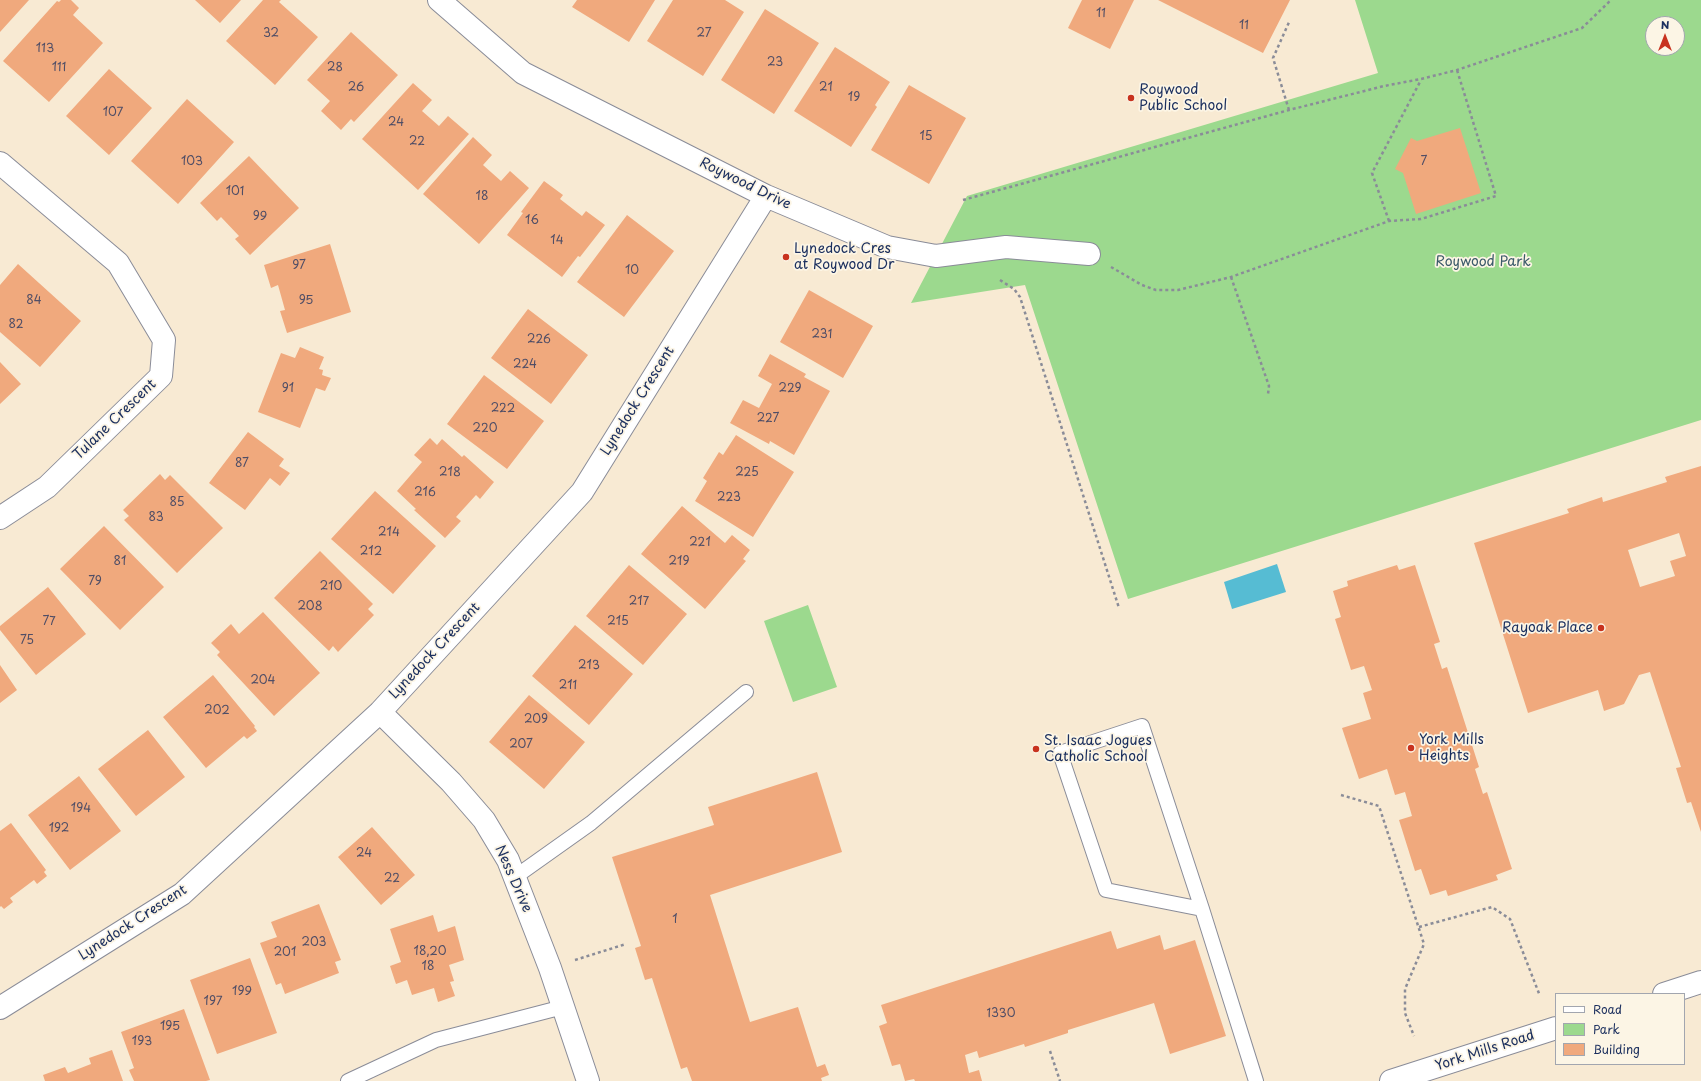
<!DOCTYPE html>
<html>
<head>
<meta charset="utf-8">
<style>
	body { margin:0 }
	#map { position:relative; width:1701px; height:1081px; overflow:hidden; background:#f8ead3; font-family:"Playpen Sans",sans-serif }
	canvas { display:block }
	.legend { position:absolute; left:1555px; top:993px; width:130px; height:72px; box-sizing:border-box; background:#fcf5e5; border:1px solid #a2a6af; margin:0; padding:5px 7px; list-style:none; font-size:12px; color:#1b2f5e }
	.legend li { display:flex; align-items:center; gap:8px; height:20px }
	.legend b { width:20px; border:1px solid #a2a6af }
	.north { position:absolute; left:1645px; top:16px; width:40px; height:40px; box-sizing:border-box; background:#fcf5e5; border:1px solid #a2a6af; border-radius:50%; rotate:0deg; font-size:11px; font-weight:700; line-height:16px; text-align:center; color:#1b2f5e }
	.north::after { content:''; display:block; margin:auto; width:14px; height:18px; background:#c8321e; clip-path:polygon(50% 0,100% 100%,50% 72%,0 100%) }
</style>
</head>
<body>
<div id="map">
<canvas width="1701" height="1081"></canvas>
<ul class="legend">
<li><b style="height:5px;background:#fff"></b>Road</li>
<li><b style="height:11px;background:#9cd98e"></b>Park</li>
<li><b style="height:11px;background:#f0a97d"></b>Building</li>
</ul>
<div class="north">N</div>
</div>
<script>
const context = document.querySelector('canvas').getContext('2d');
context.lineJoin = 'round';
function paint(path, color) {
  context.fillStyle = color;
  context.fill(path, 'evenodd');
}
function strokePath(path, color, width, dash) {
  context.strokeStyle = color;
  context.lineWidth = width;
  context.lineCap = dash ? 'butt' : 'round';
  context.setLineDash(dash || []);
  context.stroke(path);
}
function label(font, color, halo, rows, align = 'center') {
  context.font = font + ' "Playpen Sans",sans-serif';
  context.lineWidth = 3.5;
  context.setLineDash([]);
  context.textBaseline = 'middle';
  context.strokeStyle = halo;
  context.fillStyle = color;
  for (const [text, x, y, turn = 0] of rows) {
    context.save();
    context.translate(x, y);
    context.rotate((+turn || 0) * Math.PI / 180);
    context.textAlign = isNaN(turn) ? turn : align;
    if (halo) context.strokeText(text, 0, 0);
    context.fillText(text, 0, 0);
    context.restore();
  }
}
const green = new Path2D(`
	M1355,0H1701V420L1128,599L1025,285L911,303L967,196L1378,73ZM1653,24H1677V48H1653Z
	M808,605L837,687L793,702L764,621Z`);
const water = new Path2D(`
	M1277,564L1286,592L1232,609L1224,582Z`);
const building = new Path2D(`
	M0,0H29L0,32Z
	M61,0H71L79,8L73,15L103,43L49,102L3,61L57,1L59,2Z
	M195,0H241L220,23Z
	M263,0H281L279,2L318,37L275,85L226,41Z
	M577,0H655L629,42L572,7Z
	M673,0H725L744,12L703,76L647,41Z
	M1082,0H1134L1110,49L1068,28Z
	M1158,0H1290L1263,53Z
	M765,9L819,43L774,114L721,80Z
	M351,32L398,75L354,122L351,119L341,130L321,111L330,101L307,80Z
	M835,47L890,82L875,105L877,107L851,147L794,111Z
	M109,69L152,108L109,155L66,116Z
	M413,83L432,100L422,111L439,126L448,116L469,134L418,190L362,139Z
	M909,85L966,118L929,184L871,150Z
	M187,99L234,142L178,204L131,161Z
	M1460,128L1481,193L1416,214L1403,173L1395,169L1411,138L1417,141Z
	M473,137L492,155L483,165L501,181L510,171L529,188L479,244L423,194Z
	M249,156L299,208L250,255L235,239L239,236L221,217L217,221L200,203Z
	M544,181L563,195L560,199L582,216L586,211L605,225L580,257L578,256L562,277L507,235L523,213L521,212Z
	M627,215L674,251L624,317L577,282Z
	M330,244L351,312L287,333L280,311L285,310L278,285L271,288L264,265Z
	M18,264L81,321L40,367L0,332V285Z
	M809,290L873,326L843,378L780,342Z
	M528,309L588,355L551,404L491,358Z
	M300,347L324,357L319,369L323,370L322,375L331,378L325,391L316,388L300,428L258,412L281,353L295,358Z
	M770,354L806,374L804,377L830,391L794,455L770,441L769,444L730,423L743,400L759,408L772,384L758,376Z
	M0,362L21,384L0,404Z
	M484,375L544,421L507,469L447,424Z
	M248,432L284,459L279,466L290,473L280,486L270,478L245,510L209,483Z
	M736,435L794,472L753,537L695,501L707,481L703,478L719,452L723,455Z
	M430,438L437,445L442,439L462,457L464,455L494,482L480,499L476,495L456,517L461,521L445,538L414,510L416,509L397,491L422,462L414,455Z
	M1701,466V832L1691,802L1687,803L1676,768L1681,767L1650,672L1639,675L1624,704L1604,711L1598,690L1528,713L1474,543L1569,513L1567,509L1602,497L1603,502L1667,482L1665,477ZM1679,533L1686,556L1670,561L1675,576L1640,587L1628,550Z
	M160,474L165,480L170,475L223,528L177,573L124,520L129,516L123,510Z
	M375,491L436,546L393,594L331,539Z
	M682,506L725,543L732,535L750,550L743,559L746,561L705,609L641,554Z
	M104,526L164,587L120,630L60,569Z
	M320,551L373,604L368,609L374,615L338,652L333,646L329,651L274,598Z
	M629,565L687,614L643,665L586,616Z
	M1397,565L1399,570L1415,565L1440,642L1434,644L1442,669L1447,667L1479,767L1475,769L1483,794L1487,792L1512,869L1496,875L1498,880L1448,896L1446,890L1430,895L1421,869L1415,871L1399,820L1412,816L1405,792L1395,795L1387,769L1359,779L1342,728L1371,719L1363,693L1372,690L1364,666L1351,670L1335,619L1341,617L1333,591L1348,586L1347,581Z
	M48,587L86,634L36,675L0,630V626Z
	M263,612L320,673L274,716L217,655L220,652L211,643L231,624L239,634Z
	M575,625L633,674L589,725L532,676Z
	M0,665L17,690L0,703Z
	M213,675L255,726L254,727L257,731L247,739L244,736L206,768L163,717Z
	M529,695L585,742L544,789L489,742Z
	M148,730L185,777L136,816L98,769Z
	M817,772L842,852L710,895L750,1022L798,1007L817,1067L825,1064L829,1075L821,1078L822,1081H692L687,1067L681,1069L652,978L645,980L635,948L641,946L612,857L714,825L708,807Z
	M79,776L121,831L70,870L28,815Z
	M11,823L46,870L44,872L47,876L37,884L34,880L10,898L13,902L4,909L1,906L0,907V831Z
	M372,827L415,875L381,905L338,857Z
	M319,904L341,960L335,962L339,973L285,994L281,983L276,985L260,943L277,937L271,922Z
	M433,915L438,932L455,926L464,960L449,965L454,981L450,982L455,996L438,1002L434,988L412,995L407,980L396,984L390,966L401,962L390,929Z
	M1111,931L1117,949L1160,935L1164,950L1195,940L1226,1036L1170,1054L1154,1003L1068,1030V1033L1025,1047L1024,1044L979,1058L977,1051L965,1055L969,1073L979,1070L982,1081H915L914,1079L905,1081L900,1064L892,1066L879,1026L887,1023L881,1005Z
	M250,958L277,1033L217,1054L190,980Z
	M184,1009L210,1080L206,1081H134L129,1070L134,1068L121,1032Z
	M112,1050L123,1081H45L43,1075L65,1067L68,1073L91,1064L89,1058Z`);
const path = new Path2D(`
	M1289,110L1273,58L1290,20
	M963,200L1289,110L1384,86L1421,79L1457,70L1582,28L1611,0
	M1389,221L1372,173L1421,80
	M1111,267L1142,285L1156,290H1178L1231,277L1389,221L1421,219L1496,196L1457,70
	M1231,277L1269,386L1268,394
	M1000,280L1014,289L1020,297L1119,608
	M1341,795L1379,806L1424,944L1405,989V1013L1414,1036
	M1419,927L1492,907L1510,919L1540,996
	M575,960L626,944
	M1050,1051L1060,1081`);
const service = new Path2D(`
	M515,877L591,823L746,692
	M1202,909L1106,890L1060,753L1142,726L1202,909L1256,1081
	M348,1081L436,1040L563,1007`);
const minor = new Path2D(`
	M439,0L523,73L766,196L887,247L936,256L1006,247L1089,254
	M0,163L118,263L164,340L161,376L47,487L0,518
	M380,712L451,782L484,820L508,860L550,968L588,1081
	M0,1008L182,894L380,712L582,492L766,196`);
const tertiary = new Path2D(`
	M1664,994L1701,982
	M1391,1081L1556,1028`);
const markers = [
	[1131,98,4,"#c8321e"],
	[786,257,4,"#c8321e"],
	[1601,628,4,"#c8321e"],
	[1411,748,4,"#c8321e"],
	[1036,749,4,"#c8321e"]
];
const numberNames = [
	["11",1101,14],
	["11",1244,26],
	["32",271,34],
	["27",704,34],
	["113",45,49],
	["23",775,63],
	["111",59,68],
	["28",335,68],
	["26",356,88],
	["21",826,88],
	["19",854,98],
	["107",113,113],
	["24",396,123],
	["15",926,137],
	["22",417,142],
	["103",192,162],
	["7",1424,162],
	["101",235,192],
	["18",482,197],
	["99",260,217],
	["16",532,221],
	["14",557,241],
	["97",299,266],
	["10",632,271],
	["84",34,301],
	["95",306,301],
	["82",16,325],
	["231",822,335],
	["226",539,340],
	["224",525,365],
	["91",288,389],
	["229",790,389],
	["222",503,409],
	["227",768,419],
	["220",485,429],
	["87",242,464],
	["218",450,473],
	["225",747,473],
	["216",425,493],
	["223",729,498],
	["85",177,503],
	["83",156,518],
	["214",389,533],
	["221",700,543],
	["212",371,552],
	["81",120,562],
	["219",679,562],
	["79",95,582],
	["210",331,587],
	["217",639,602],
	["208",310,607],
	["77",49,622],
	["215",618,622],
	["75",27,641],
	["213",589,666],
	["204",263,681],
	["211",568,686],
	["202",217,711],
	["209",536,720],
	["207",521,745],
	["194",81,809],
	["192",59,829],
	["24",364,854],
	["22",392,879],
	["1",675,920],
	["203",314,943],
	["18,20",430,952],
	["201",285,953],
	["18",428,967],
	["199",242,992],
	["197",213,1002],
	["1330",1001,1014],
	["195",170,1027],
	["193",142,1042]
];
const poiNames = [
	["Roywood",1139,90],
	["Public School",1139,106],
	["Lynedock Cres",794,249],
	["at Roywood Dr",794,265],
	["Rayoak Place",1593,628,"right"],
	["York Mills",1419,740],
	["Heights",1419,756],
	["St. Isaac Jogues",1044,741],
	["Catholic School",1044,757]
];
const streetNames = [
	["Roywood Drive",745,184,26],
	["Lynedock Crescent",638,401,-58],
	["Tulane Crescent",115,420,-44],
	["Lynedock Crescent",435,651,-47],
	["Ness Drive",513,879,66],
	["Lynedock Crescent",133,923,-33],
	["York Mills Road",1485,1051,-18]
];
const parkNames = [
	["Roywood Park",1483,262]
];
paint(green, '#9cd98e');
paint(water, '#56bcd3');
paint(building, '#f0a97d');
strokePath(service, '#8a8c98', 16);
strokePath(minor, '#8a8c98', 24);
strokePath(tertiary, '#8a8c98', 24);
strokePath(path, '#8a8c98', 2.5, [3, 3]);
strokePath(service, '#fff', 14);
strokePath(minor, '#fff', 22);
strokePath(tertiary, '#fff', 22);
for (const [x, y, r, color] of markers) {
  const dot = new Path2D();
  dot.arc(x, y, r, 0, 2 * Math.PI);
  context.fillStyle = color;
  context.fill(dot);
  strokePath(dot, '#fcf5e5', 1.5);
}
label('12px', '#504e66', null, numberNames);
label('14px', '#1b2f5e', '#fcf5e5', poiNames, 'left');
label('14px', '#1b2f5e', '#fcf5e5', streetNames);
label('14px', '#3b5a6a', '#fcf5e5', parkNames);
</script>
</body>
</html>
